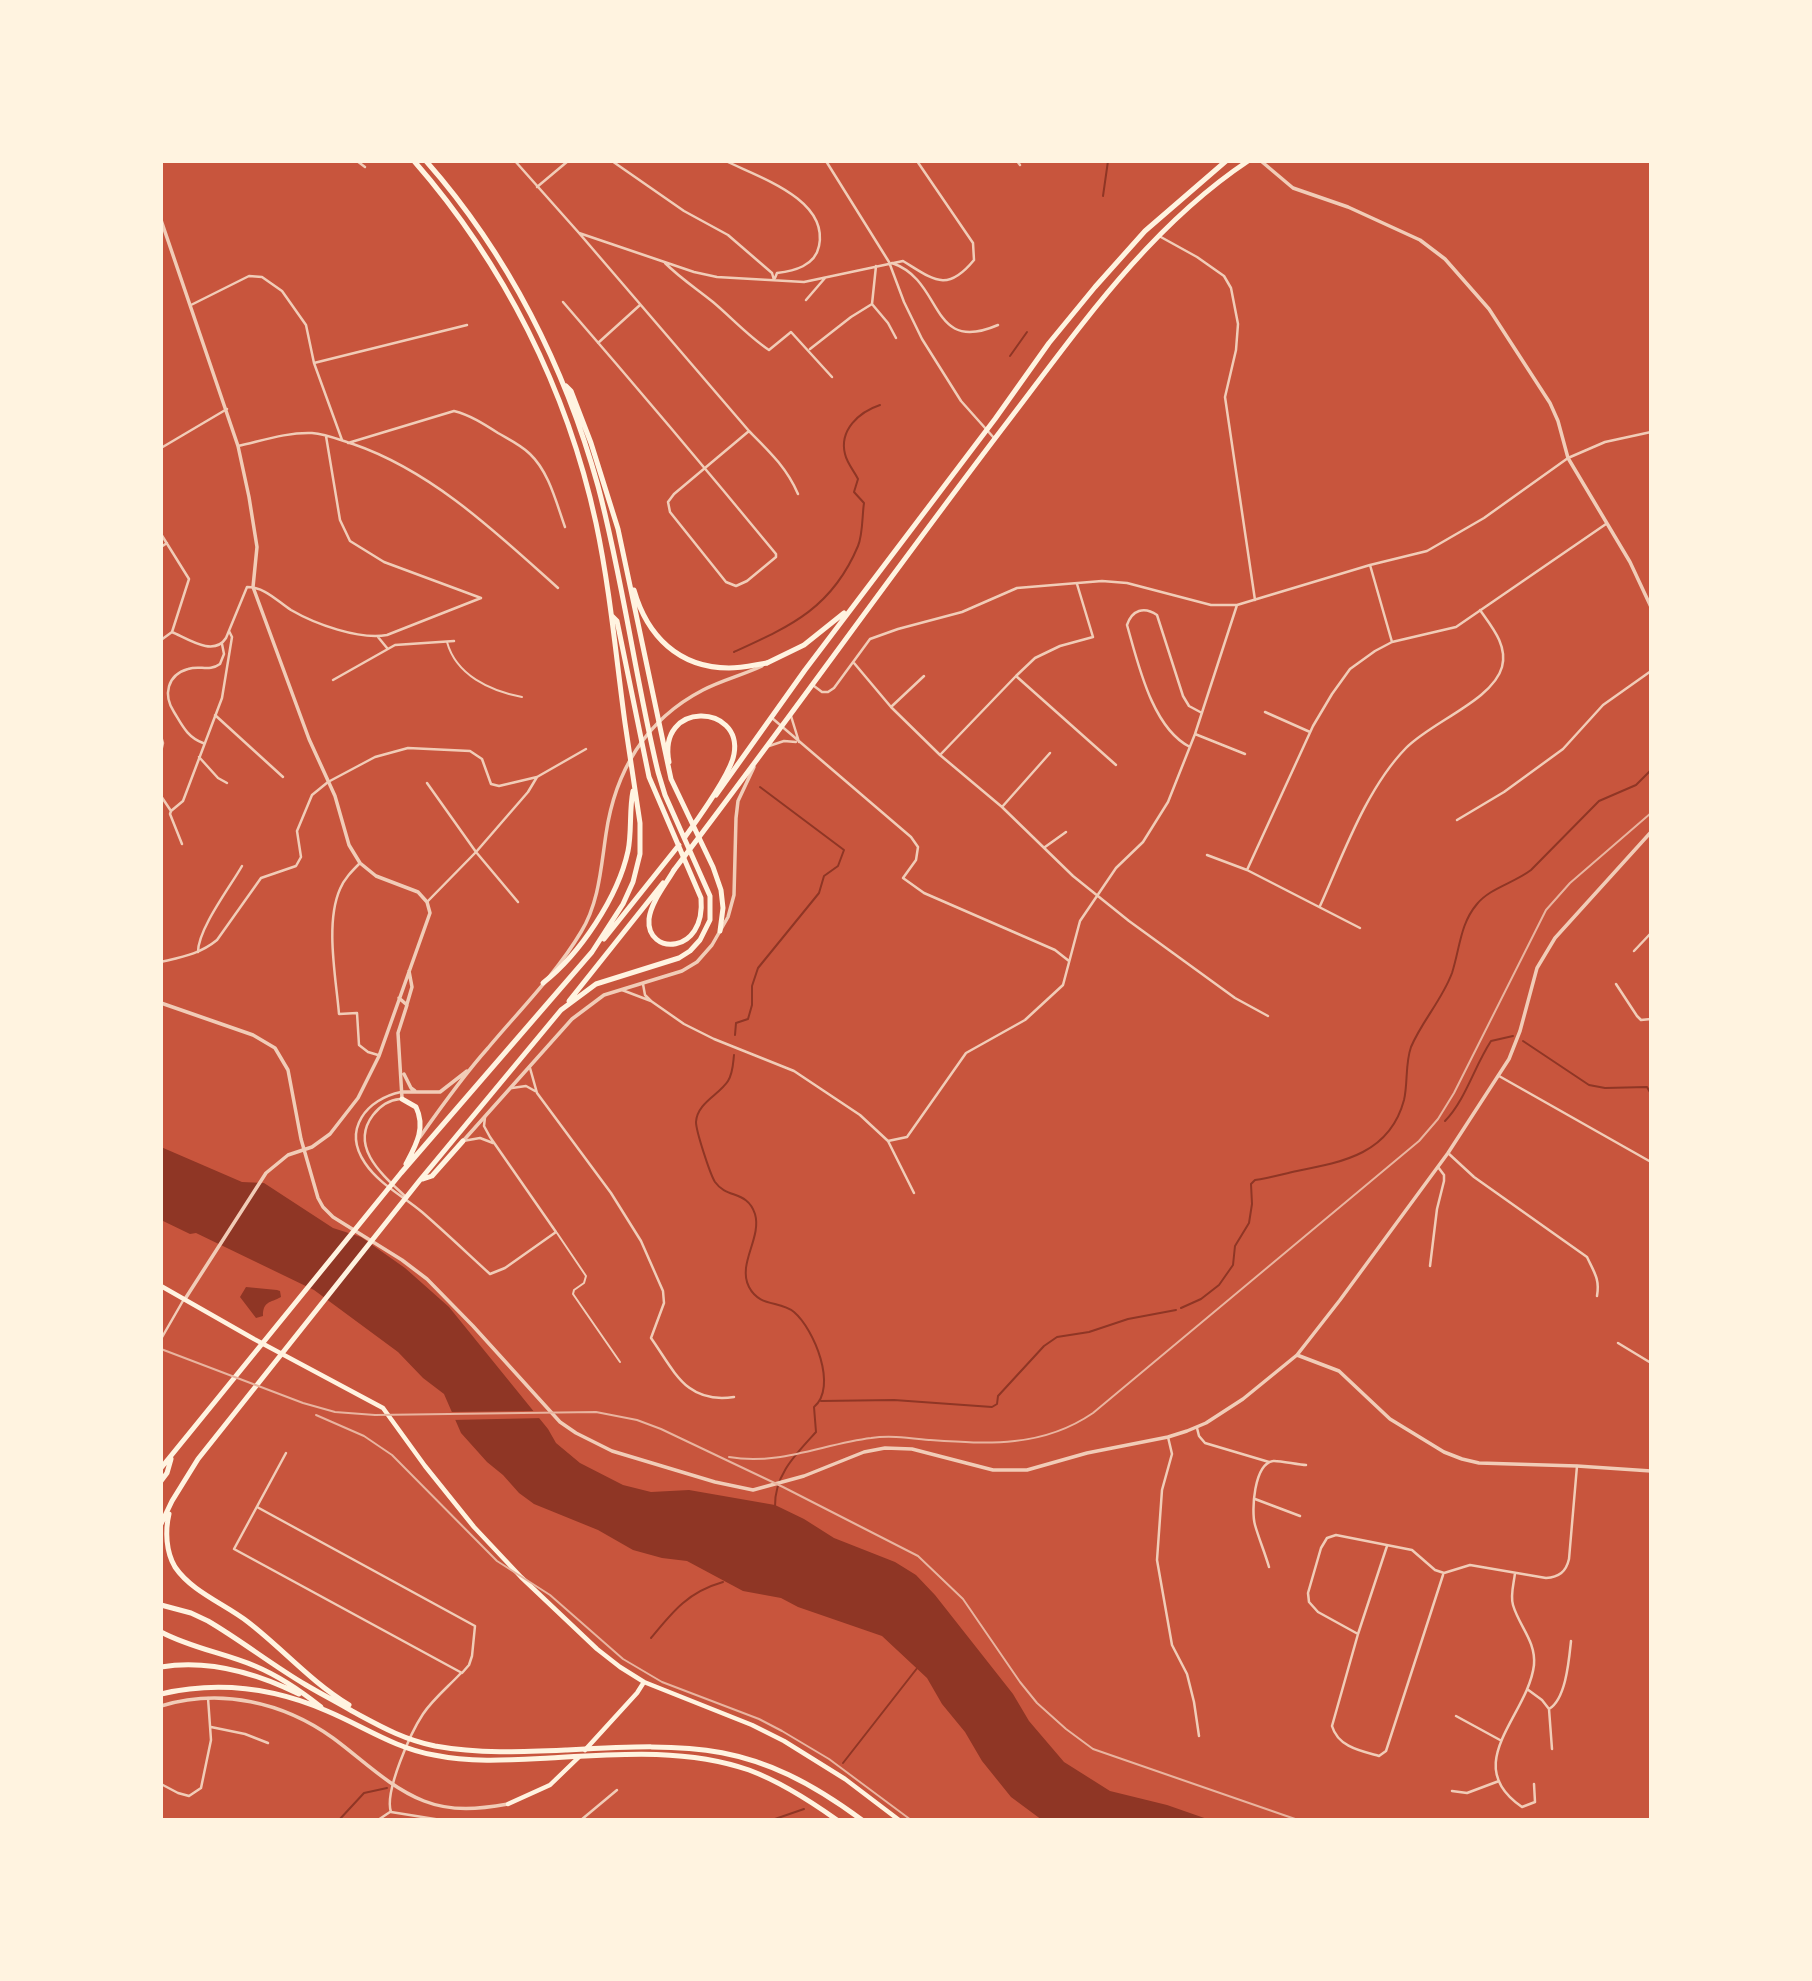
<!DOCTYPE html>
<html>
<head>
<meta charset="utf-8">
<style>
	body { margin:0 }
	#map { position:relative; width:1812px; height:1981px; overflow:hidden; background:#c8553d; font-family:"IBM Plex Sans",sans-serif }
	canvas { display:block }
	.frame { position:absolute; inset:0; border:163px solid #fff3e0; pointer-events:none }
</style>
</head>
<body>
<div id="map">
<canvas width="1812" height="1981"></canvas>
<div class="frame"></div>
</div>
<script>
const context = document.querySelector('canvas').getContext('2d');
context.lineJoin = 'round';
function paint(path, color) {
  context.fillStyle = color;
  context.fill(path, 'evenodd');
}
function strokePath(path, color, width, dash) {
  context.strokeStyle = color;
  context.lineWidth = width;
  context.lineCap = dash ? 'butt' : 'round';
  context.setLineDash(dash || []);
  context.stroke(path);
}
const water = new Path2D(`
	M161,1147L242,1182L264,1183L333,1228L361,1237L405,1268L449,1307L548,1429L556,1443L580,1463L623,1485L651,1492L689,1490L775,1505L804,1519L834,1538L895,1562L916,1575L935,1595L1013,1694L1029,1721L1064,1762L1110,1791L1167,1805L1210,1820H1042L1011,1797L982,1761L965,1732L942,1704L927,1678L882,1636L798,1607L781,1598L743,1591L687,1561L662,1558L633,1550L598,1530L534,1504L519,1493L503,1475L487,1462L461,1433L444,1394L423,1378L398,1352L314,1290L196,1233L190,1234L161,1220Z
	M246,1287L277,1290L280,1291L281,1297C270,1303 263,1301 263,1316L256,1318L240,1297Z`);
const pier = new Path2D(`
	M538,1411L544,1418L451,1420L449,1412Z`);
const stream = new Path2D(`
	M1103,196L1108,161
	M1010,356L1027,332
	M734,652C791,626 832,608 858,546C863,534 862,516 864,503L854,492L858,479C854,471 847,463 845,454C839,430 859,412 880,405
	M735,1035L736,1023L748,1019L752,1005V986L758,968L819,893L824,876L838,866L844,850L760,787
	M1523,1041L1589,1085L1605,1088L1647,1087L1651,1094
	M734,1055C733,1064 733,1073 728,1081C719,1095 697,1103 696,1122C696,1131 710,1174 715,1182C727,1199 747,1190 755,1214C762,1238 737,1264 749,1287C760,1308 780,1300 794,1312C814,1329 838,1387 814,1407L816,1432C796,1454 774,1475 775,1507
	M1445,1121C1466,1099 1474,1067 1491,1041L1513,1036
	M1181,1308L1201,1299L1219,1285L1233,1265L1235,1246L1249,1223L1252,1204L1251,1184L1255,1180C1269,1178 1283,1174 1297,1171C1344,1162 1390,1153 1404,1100C1408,1083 1405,1064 1411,1047C1422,1021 1442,1000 1452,973C1460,948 1460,924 1477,904C1490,888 1514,883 1531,870L1599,801L1636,785L1651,770
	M821,1401L894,1400L992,1407L997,1404L998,1396L1044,1346L1057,1337L1089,1332L1128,1319L1176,1310
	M651,1638C673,1611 688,1592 723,1582
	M843,1763L918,1667
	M339,1820L364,1793L387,1788
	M772,1820L804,1809`);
const service = new Path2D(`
	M447,642C456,675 490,691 522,697
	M557,1233L586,1276L584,1283L574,1290L573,1294L620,1362`);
const minor = new Path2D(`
	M357,161L365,167
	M515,161L579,233L694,272L717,277L804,282L903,261C934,280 947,293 974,260L973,243L917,161
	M612,161L684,211L728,235L772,273L774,280
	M726,161C758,177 829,199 819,246C815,266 794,271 777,273L775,278
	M826,161L889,262L904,302L922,339L961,401L994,438
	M1017,161L1020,165
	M537,187L568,161
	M579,233L749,431C769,451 787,468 798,494
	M1159,236L1197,257L1224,276L1231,288L1238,324L1236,350L1225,397L1255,600
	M665,263C680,278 697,289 713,302C732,318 748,336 769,350L791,332L832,377
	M892,263C945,281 928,355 998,325
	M876,266L872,304L888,323L896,338
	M806,300L825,278
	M563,302C635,385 706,469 776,554V557L747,581L736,586L726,582L670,512L668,502L674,494L749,431
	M191,305L249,276L262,277L282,291L306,325L314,363L342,440
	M598,343L640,305
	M810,349L851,317L872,304
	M314,363L467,325
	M326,436L340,520L350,541L384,562L481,598
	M348,443L454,411C470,415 484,424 498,433C508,439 521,445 530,454C549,472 556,502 565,527
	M238,446C261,441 287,432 312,433C326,434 340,440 353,444C432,471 497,533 558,588
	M161,448L227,409
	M161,534L189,579L172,632
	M161,547L167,543
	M1370,565L1392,642
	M172,632C188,639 214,657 226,638L247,587C265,587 277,601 291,610C315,624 359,640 387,635L481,598
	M378,637L387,648
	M161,640L172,632
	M854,663L891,707L940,755L1002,807L1073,876L1129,921L1235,998L1268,1016
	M1016,676L1116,765
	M333,680L395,645L454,641
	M814,686L822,692H828L834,688L870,639L898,629L962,612L1017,588L1102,581L1127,583L1211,605H1237L1370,565L1427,551L1484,518L1568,458L1605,442L1651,432
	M891,707L924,676
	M1265,712L1310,732
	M215,715L283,777
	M791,716L799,742
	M772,718L911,837L918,847L916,860L903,878L924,893L1055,950L1069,961
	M1195,734L1245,754
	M161,736L163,743L161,752
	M203,743C187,737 182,725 174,712C163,695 167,675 188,669C200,665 209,672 220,664L224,654L222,644
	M769,746L784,741L796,742
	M1190,747C1152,728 1138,663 1127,625C1132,610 1144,606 1157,615L1183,696L1189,706L1202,713
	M940,755L1016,676L1035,658L1060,646L1093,637L1077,584
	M199,757L218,778L227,783
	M427,783L476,852L518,902
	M161,796L171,811L183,801L222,698L232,637L229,631
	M1002,807L1050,753
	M171,811L170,814L182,844
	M1457,820L1504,792L1563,749L1603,705L1651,671
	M1045,847L1066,832
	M1207,855L1247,870L1360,928
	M360,863C352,871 344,879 340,889C325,923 336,978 339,1014L357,1013L359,1045L368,1052L378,1055
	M1247,870L1313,726L1332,694L1350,669L1375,651L1392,642L1456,627L1606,524
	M427,902L476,852L528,792L537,777L586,749
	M1320,906C1343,855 1366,789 1406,748C1431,722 1493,700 1502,667C1508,645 1491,626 1480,610
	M1634,951L1651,933
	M198,952C198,929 230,887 242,866
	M161,962C182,957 200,954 217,940L261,878L296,866L301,857L297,831L312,795L328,782L375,757L408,748L470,751L482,759L491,784L499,786L537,777
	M1616,984L1637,1016L1641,1020L1651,1019
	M622,990L651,1001L645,995L643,984
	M651,1001L684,1024L714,1039L794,1071L860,1115L888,1141L914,1193
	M530,1068L537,1093L611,1193L641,1241L663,1291L664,1303L651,1338C675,1372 686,1404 734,1397
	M1499,1076L1651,1162
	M512,1088L526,1086L535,1091
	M401,1092C367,1099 342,1129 365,1163C379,1184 403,1196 422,1212C445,1232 467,1253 490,1274L505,1268L556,1232L490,1137L484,1126L485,1117
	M400,1099C389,1100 380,1106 373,1115C348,1148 385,1177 407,1198
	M463,1141L480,1138L493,1143
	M888,1141L907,1137L966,1053L1025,1020L1063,985L1080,921L1116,868L1143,842L1168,802L1195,734L1237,605
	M1448,1153L1474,1177L1587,1257C1594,1272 1600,1279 1597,1296
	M1430,1266L1437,1209L1444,1181V1175L1438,1167
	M161,1339L184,1299
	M1618,1343L1651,1363
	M1197,1428L1199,1436L1205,1443L1269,1462
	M1168,1437L1172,1454L1162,1490L1157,1560L1172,1645L1187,1674L1194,1702L1199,1736
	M1255,1499L1300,1516
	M257,1507L475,1626L472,1656L469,1665L462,1673L234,1549L286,1453
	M1387,1546L1358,1634L1332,1726C1338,1747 1361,1751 1379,1756L1386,1751L1443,1575
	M1269,1567C1265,1553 1259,1539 1255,1525C1251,1511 1254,1464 1273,1461C1278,1460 1299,1465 1306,1465
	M1515,1573C1514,1583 1510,1595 1513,1605C1519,1626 1536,1641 1534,1665C1528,1716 1459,1764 1522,1807L1535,1802L1534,1784
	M1358,1634L1318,1612L1309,1602L1308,1593L1321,1548L1327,1538L1336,1535L1412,1550L1435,1570L1444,1573L1470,1565L1546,1578C1559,1577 1566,1572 1569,1559L1577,1466
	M1527,1689L1542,1700L1549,1709
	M1456,1716L1500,1740
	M211,1727L245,1734L268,1743
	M1552,1749L1549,1709C1566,1699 1569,1660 1571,1641
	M161,1784L178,1793L189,1796L201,1788L211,1740L208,1698
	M1452,1791L1467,1793L1499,1781
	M391,1812C384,1792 411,1732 423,1714C433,1699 449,1686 461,1673
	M391,1812L441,1820
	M378,1820L390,1812
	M581,1820L617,1790`);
const tertiary = new Path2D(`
	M1261,161L1293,188L1348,207L1420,240L1445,259L1489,309L1550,403L1558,421L1568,458L1630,562L1651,607
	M161,220L238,446L249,497L257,547L253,587L309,739L335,796L349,845L360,863L376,876L418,892L427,902L430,913L379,1056L358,1098L330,1134L312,1147L288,1155L266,1173L185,1299
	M399,998L407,1005L398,1033L402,1098
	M161,1003L253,1035L275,1048L288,1070L301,1139L318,1198L323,1207L333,1217L402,1260L427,1279L473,1326L560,1422L576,1433L612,1451L715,1482L753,1490L804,1476L864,1452L885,1448L912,1449L993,1470H1027L1087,1453L1168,1437L1187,1431L1206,1423L1243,1399L1297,1355L1340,1300L1448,1153L1509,1059L1520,1031L1537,968L1555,938L1651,832
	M407,1004L412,987L409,971
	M404,1074L411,1088L415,1091
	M402,1092H440L467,1071
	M420,1137C441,1107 463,1076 488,1048C519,1011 556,974 581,932C599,903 601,867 606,834C615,772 645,720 703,690C722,680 743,675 762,666
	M463,1141L572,1019L604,995L682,971L697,962L712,945L728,917L734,895L736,818L738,801L754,767
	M1297,1355L1339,1371L1390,1419L1444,1452L1462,1459L1479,1463L1577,1466L1651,1471
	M161,1706C221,1688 283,1702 333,1738C363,1760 389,1787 424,1801C452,1812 480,1809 508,1804`);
const secondary = new Path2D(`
	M161,1286L254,1339L383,1408L425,1466L474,1527L521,1577L597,1649L620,1667L644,1682L752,1725L784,1741L845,1779L899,1820
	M585,1750L637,1693L644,1682
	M508,1804L550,1785L579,1757`);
const primary = new Path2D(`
	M767,663L804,645L844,613
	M716,795L805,670L995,419L1049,343L1095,287L1145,231L1226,161
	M674,870C788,721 895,569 1009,420C1080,327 1149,227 1248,161`);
const motorway = new Path2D(`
	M566,386L571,391L591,443L618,529L671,779L713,867L721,890L723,908L720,931
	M634,590C647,636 679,668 729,668C742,668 754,665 767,663
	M612,616L617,621L649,777L701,898C706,955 646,956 649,919C651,902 666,884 674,870
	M669,762C657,700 743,704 734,754C731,774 697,820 685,837
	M604,939L679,845
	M543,983C580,954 618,897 628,851C632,832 629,810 633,791
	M569,1001L663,883
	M402,1099L416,1107C426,1128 416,1145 406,1164
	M423,1179L432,1176L463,1141
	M161,1468L401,1173L592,952L623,904L633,882L640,854V823C635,790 630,757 625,723C616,657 610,589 596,523C567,389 504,264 414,161
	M161,1481L167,1473L171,1459
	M169,1514C165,1531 166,1552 175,1567C192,1592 225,1604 248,1622C283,1649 311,1682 349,1705
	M161,1524L172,1501L198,1459L420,1180L561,1010L596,984L679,958L690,951L700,940L710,920V896L665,795L658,772C635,677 623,580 598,486C565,367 508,254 426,161
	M161,1605L191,1613L208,1621C242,1641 272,1665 306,1685C321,1694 337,1702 352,1711C380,1726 402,1739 435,1746C479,1754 522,1752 567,1750C694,1743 755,1741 862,1820
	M161,1632C191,1648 224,1653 255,1666C279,1676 301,1691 321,1707
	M161,1667C209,1659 256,1673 299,1694
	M161,1694C217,1681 274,1688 327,1711C363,1726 394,1748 434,1755C472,1763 511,1760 550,1758C616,1754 686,1748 749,1770C781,1782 809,1800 837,1820`);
const rail = new Path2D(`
	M161,1349L303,1403L335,1412L375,1415L596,1412L637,1420L661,1429L783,1487L918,1556L963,1599L1020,1682L1037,1703L1066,1729L1093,1749L1298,1820
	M316,1415L364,1436L392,1455L497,1561L550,1595L623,1659L662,1682L759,1719L782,1731L829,1759L911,1820
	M729,1457C778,1466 823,1444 871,1438C890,1435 910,1438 929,1440C988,1444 1042,1448 1093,1413L1419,1141L1438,1119L1454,1093L1546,910L1570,883L1651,813`);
paint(water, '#8f3625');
paint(pier, '#c8553d');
strokePath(stream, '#8f3625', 2);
strokePath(service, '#f1ccb7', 2);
strokePath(minor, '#f1ccb7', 2.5);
strokePath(tertiary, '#f1ccb7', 3.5);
strokePath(secondary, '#fff3e0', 4.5);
strokePath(primary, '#fff3e0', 5);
strokePath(motorway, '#fff3e0', 5);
strokePath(rail, '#e9b49f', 2);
</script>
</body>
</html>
